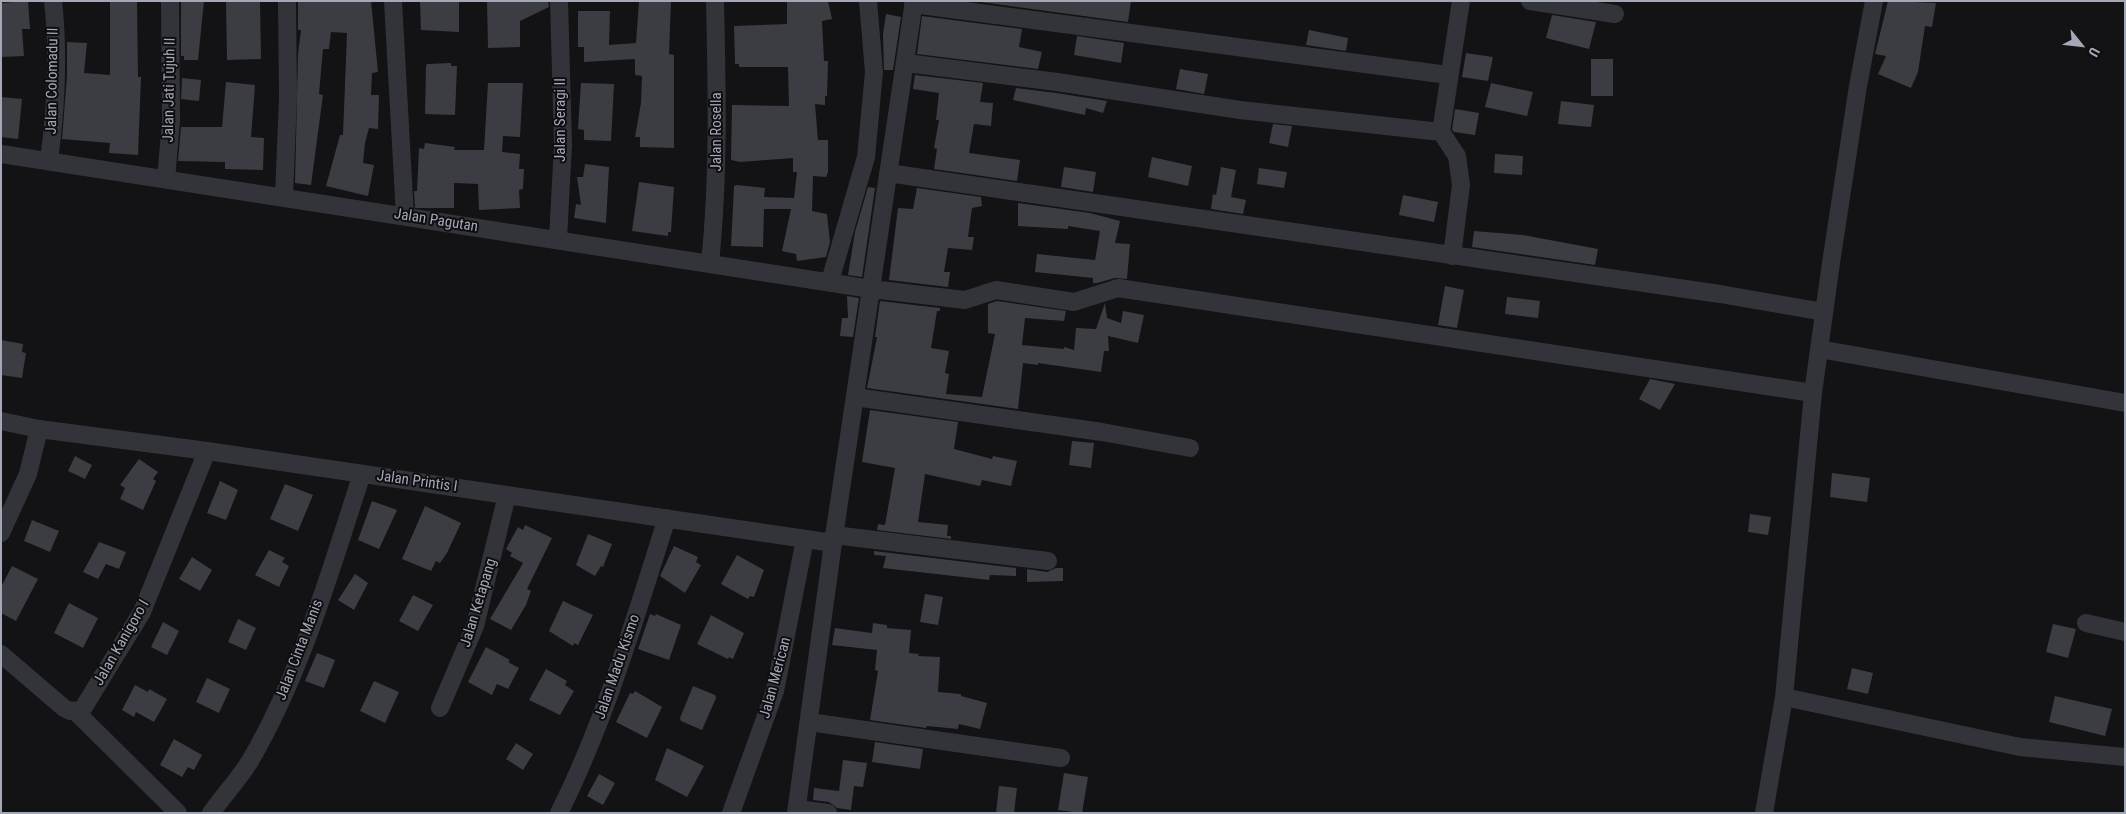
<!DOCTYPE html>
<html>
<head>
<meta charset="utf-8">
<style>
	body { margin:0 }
	#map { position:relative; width:2126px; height:814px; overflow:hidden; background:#131214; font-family:"Roboto Condensed",sans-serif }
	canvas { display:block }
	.frame { position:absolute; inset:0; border:2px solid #a3a8b6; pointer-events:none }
	.north { position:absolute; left:2056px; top:20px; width:50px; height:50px; -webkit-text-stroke:4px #0e0d0f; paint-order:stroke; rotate:119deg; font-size:14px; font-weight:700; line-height:20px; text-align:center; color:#a3a8b6 }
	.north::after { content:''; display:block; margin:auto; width:18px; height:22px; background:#a3a8b6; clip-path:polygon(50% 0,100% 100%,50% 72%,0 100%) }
</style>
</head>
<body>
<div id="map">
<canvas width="2126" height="814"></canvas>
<div class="frame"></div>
<div class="north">U</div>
</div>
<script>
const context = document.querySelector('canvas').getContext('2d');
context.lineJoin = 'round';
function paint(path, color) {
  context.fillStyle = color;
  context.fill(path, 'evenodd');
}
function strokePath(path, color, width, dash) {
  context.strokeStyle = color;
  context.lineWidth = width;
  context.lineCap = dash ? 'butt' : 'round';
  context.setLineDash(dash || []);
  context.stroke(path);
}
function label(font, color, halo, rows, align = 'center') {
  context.font = font + ' "Roboto Condensed",sans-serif';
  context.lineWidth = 4;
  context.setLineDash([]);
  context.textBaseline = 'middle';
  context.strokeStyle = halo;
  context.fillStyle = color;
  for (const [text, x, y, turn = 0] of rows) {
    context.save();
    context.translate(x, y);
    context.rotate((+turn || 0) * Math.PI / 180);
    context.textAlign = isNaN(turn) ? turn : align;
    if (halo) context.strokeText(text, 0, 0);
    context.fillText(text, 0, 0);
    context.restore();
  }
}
const building = new Path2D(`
	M28,1L30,29H22L24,56L1,57V3Z
	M110,1H137L138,77H141L138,155L109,153L110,143L62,139L67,76V42L87,43L84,73L110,75Z
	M181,1H204L198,60H184V56H181Z
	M226,1H260L261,59L227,60Z
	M298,1H371L378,72L372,73L371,95H379L378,129L369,128L365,143L363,163L374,165L368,196L326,186L340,135H343L347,33L331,32L329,49H323L319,94L323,95L311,185L295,183L298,54L301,30H298Z
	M420,1H459V32L421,30Z
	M487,1H548L549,7L520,21V47L488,48Z
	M639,1H671L669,54L674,55V148L640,147V137H635L641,103L642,76L635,75V59L584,62V47H578V11H610L609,45L636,43Z
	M787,1H828L832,19L822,21L824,61H828L827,96H825V105L815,104L818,140H828V172L826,177L813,176L812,211L827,214L830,242L826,257L797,261L796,254L782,251L791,209H764L763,247L731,246L734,186L737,185L765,188L764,197L794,198L797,172H793V158L740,162L731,160L732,105L789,106L788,67H739V64H735L734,26L787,24Z
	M973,1H1131L1128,22Z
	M1888,1L1936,3L1932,27L1925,26L1918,72L1911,88L1878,74L1886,56L1875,54Z
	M886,14L901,17L893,70H884L883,34Z
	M1552,15L1596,22L1589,49L1546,38Z
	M922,16L1022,29L1019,47L1042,52L1038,69L917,54Z
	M1309,30L1348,38L1346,51L1306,45Z
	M1077,36L1124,43L1121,63L1074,55Z
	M1466,53L1493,57L1488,81L1462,77Z
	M1591,59H1613V96H1591Z
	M451,63V66H457L455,115L425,114L426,66L427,64Z
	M1180,69L1208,74L1204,94L1176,89Z
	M915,75L983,83L980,102L993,103L991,126L974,124L969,153L1020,160L1017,181L934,169L937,149L934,148L939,120H936L939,93L913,89Z
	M182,78L201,80L199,101L181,99Z
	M226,82L255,85L251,137L264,138L263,170L225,169V162L178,161L181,127H222Z
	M488,83H523L520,137L503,136L502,152L520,154L519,169H524L523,189L519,190L520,208L479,210L478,184L454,183V208H415L414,191H417L419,148L424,149L425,143L455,147L454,150H484Z
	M581,83L614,84L611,141L584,140V130L578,129Z
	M1491,83L1533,92L1527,116L1485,107Z
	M1016,88L1056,93L1107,101L1103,113L1086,108L1085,115L1013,100Z
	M1,97L22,99L18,139L1,137Z
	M1561,101L1594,105L1591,127L1558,124Z
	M1455,109L1479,113L1475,135L1454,132L1452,130Z
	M1273,124L1292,126L1288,147L1269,143Z
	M1495,154L1523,156L1522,175L1494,173Z
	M1152,157L1192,166L1188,186L1148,177Z
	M585,164L609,167L606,223L574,218L576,204L581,205L577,177H583Z
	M1064,167L1096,172L1093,192L1061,187Z
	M1221,167L1236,170L1231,197L1246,200L1243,214L1211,209L1213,194L1216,195Z
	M1259,168L1287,172L1284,188L1257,184Z
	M639,182L674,187L671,232H668V236L632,231Z
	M868,187L875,188L862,277L848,275L855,232Z
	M917,188L981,197L982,206L972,208L968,237H974L972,250L948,248L944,272H950L948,287L889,280L898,208L913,209Z
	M1403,195L1438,202L1434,222L1399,215Z
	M1018,203L1090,213L1120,221L1115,243L1130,244L1127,279L1115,278L1097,283H1093V278L1035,272L1037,254L1095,260L1100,231L1068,226V229L1018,226Z
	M1474,231L1523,235L1598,249L1595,265L1472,247Z
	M1445,286L1464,290L1457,328L1438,325Z
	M847,296L859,298L853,337L840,336L842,318H848Z
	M1507,297L1540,301L1538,318L1505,314Z
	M880,301L940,308V311H937L931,348L949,351L945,373L949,374L946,394L982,397L995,334L988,333V304L997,301L1066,311L1064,321L1025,318L1022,345L1064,349V347L1074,350L1076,328L1096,329L1105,303L1107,318L1121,323L1123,311L1144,315L1138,343L1108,336L1109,351H1104L1101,372L1038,363V365L1023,363L1018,409L867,388L877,337H875Z
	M1,340L23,344L22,352L26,353L22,378L1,375Z
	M1650,379L1675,384L1660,410L1639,399Z
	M870,410L958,422L954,449L992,459L993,456L1017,461L1011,486L982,480L980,486L925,474L918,522L948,525L947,536H951V539L877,530L878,524L885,525L895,468L862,462Z
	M1072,441L1094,443L1091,468L1069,465Z
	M75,456L92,465L85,479L68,471Z
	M139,459L158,472L153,479L156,481L143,510L120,499L125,488L120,485Z
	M1832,473L1870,478L1867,502L1830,497Z
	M220,481L238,490L226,520L207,513Z
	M285,484L313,495L298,531L270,519Z
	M372,501L397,510L379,549L358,540Z
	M425,506L461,523L447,553L440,563L436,561L431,571L402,559Z
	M1750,514L1771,517L1768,535L1748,532Z
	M32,520L59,531L50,552L24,541Z
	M525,525L552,538L527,589L531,591L526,605L511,630L490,619L523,563L510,556L512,553L506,549L518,527L523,530Z
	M588,534L612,544L603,567L601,566L595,576L576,565Z
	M99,542L126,552L119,569L106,564L98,579L83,572Z
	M674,546L698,557L696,562L701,565L685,593L660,576Z
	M269,550L285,558L282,562L289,566L279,587L255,575Z
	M874,551L1016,568V576L990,575L989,580L883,568L886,556L874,555Z
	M737,555L764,570L754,597L750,596L748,599L721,584Z
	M192,557L212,570L200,591L179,579Z
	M12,566L38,579L16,621L1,613V587Z
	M1056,568H1063V581L1027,582V569L1047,572Z
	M355,574L368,583L354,610L338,600Z
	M925,594L943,597L938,625L920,622Z
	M413,595L433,605L418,631L399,621Z
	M563,601L593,615L578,645L574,643L573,646L549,631Z
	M69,603L98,618L83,648L54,633Z
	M650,614L655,616L656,614L681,625L669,660L638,649Z
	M711,615L744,633L733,659L729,657L728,659L697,644Z
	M238,619L256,628L246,650L228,642Z
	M163,622L179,631L167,655L151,647Z
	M873,623L887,625V628L911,630L909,653L919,654L918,656L940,657L938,692L961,694V696L987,703L980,729L959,724L958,729L927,726L926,728L870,720L878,671L875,670L877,650L832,645L835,628L872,633Z
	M2053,624L2076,629L2068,658L2046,652Z
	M486,647L510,660L508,662L519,668L508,689L497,684L492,695L468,682Z
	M317,653L335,660L324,688L305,681Z
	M1852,668L1873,673L1868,694L1847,689Z
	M546,669L567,681L565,685L574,691L560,715L529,700Z
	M207,678L230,689L219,713L196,702Z
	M374,681L399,692L385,723L360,711Z
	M135,685L148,692L149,689L167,699L154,722L136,712L134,717L122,710Z
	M693,686L715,695L716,698L702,730L681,721L680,718Z
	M635,691L662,707L647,738L616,722L630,693L633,694Z
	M2055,696L2112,709L2105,736L2049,722Z
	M174,739L202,755L194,770L188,767L182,777L160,765Z
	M875,742L923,749L920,769L872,762Z
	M516,743L533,754L523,770L506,759Z
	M667,748L704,766L687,797L655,780Z
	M843,760L867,763L863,787L854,786L851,810L837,808L829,802L813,800L814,788L839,791Z
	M1064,773L1088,777L1082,813L1058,810Z
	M599,774L615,783L603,805L587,796Z
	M999,786L1017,788L1014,813H996Z`);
const street = new Path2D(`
	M393,1L405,216
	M1530,1L1615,14
	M913,4L1448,75
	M906,63L1057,82L1240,110L1441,132
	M1,154L871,289L965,300L996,290L1074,302L1118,288L1813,393
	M49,161C56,108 59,54 53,1
	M888,173L1720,294L1824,312
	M166,179L171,121L170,1
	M284,197L288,97L287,1
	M558,239L563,145L559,1
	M1452,256L1461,185L1457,156L1441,132L1461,1
	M710,263C719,176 717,89 715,1
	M830,281L866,157L874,72L868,1
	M1819,349L2125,403
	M855,397L1102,432L1190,448
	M1,421L39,429L207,451L833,543
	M1,533L28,474L39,429
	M834,535L1048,561
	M2086,623L2125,632
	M1,654L64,708L70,711L82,710L142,612L207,451
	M1784,697L2020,747L2125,757
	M440,708L475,626L507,495
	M75,711L178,813
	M809,722L1061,758
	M797,809L828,813
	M211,813C223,796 239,779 250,761C302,672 330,571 362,474
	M559,813C606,719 635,618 667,518
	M731,813L775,691L805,539
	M796,813L833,543L914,1
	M1764,813L1784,697L1813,393L1831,263L1858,86L1874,1`);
const streetNames = [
	["Jalan Colomadu II",53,81,-89],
	["Jalan Jati Tujuh II",170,90,-89],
	["Jalan Seragi II",561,120,-90],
	["Jalan Rosella",717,132,-90],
	["Jalan Pagutan",436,221,9],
	["Jalan Printis I",417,482,8],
	["Jalan Ketapang",479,603,-73],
	["Jalan Kanigoro I",122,643,-60],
	["Jalan Cinta Manis",300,650,-69],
	["Jalan Madu Kismo",618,667,-71],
	["Jalan Merican",776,678,-75]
];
paint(building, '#3c3d42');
strokePath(street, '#33343a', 18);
label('15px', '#a3a8b6', '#0e0d0f', streetNames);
</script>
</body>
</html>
